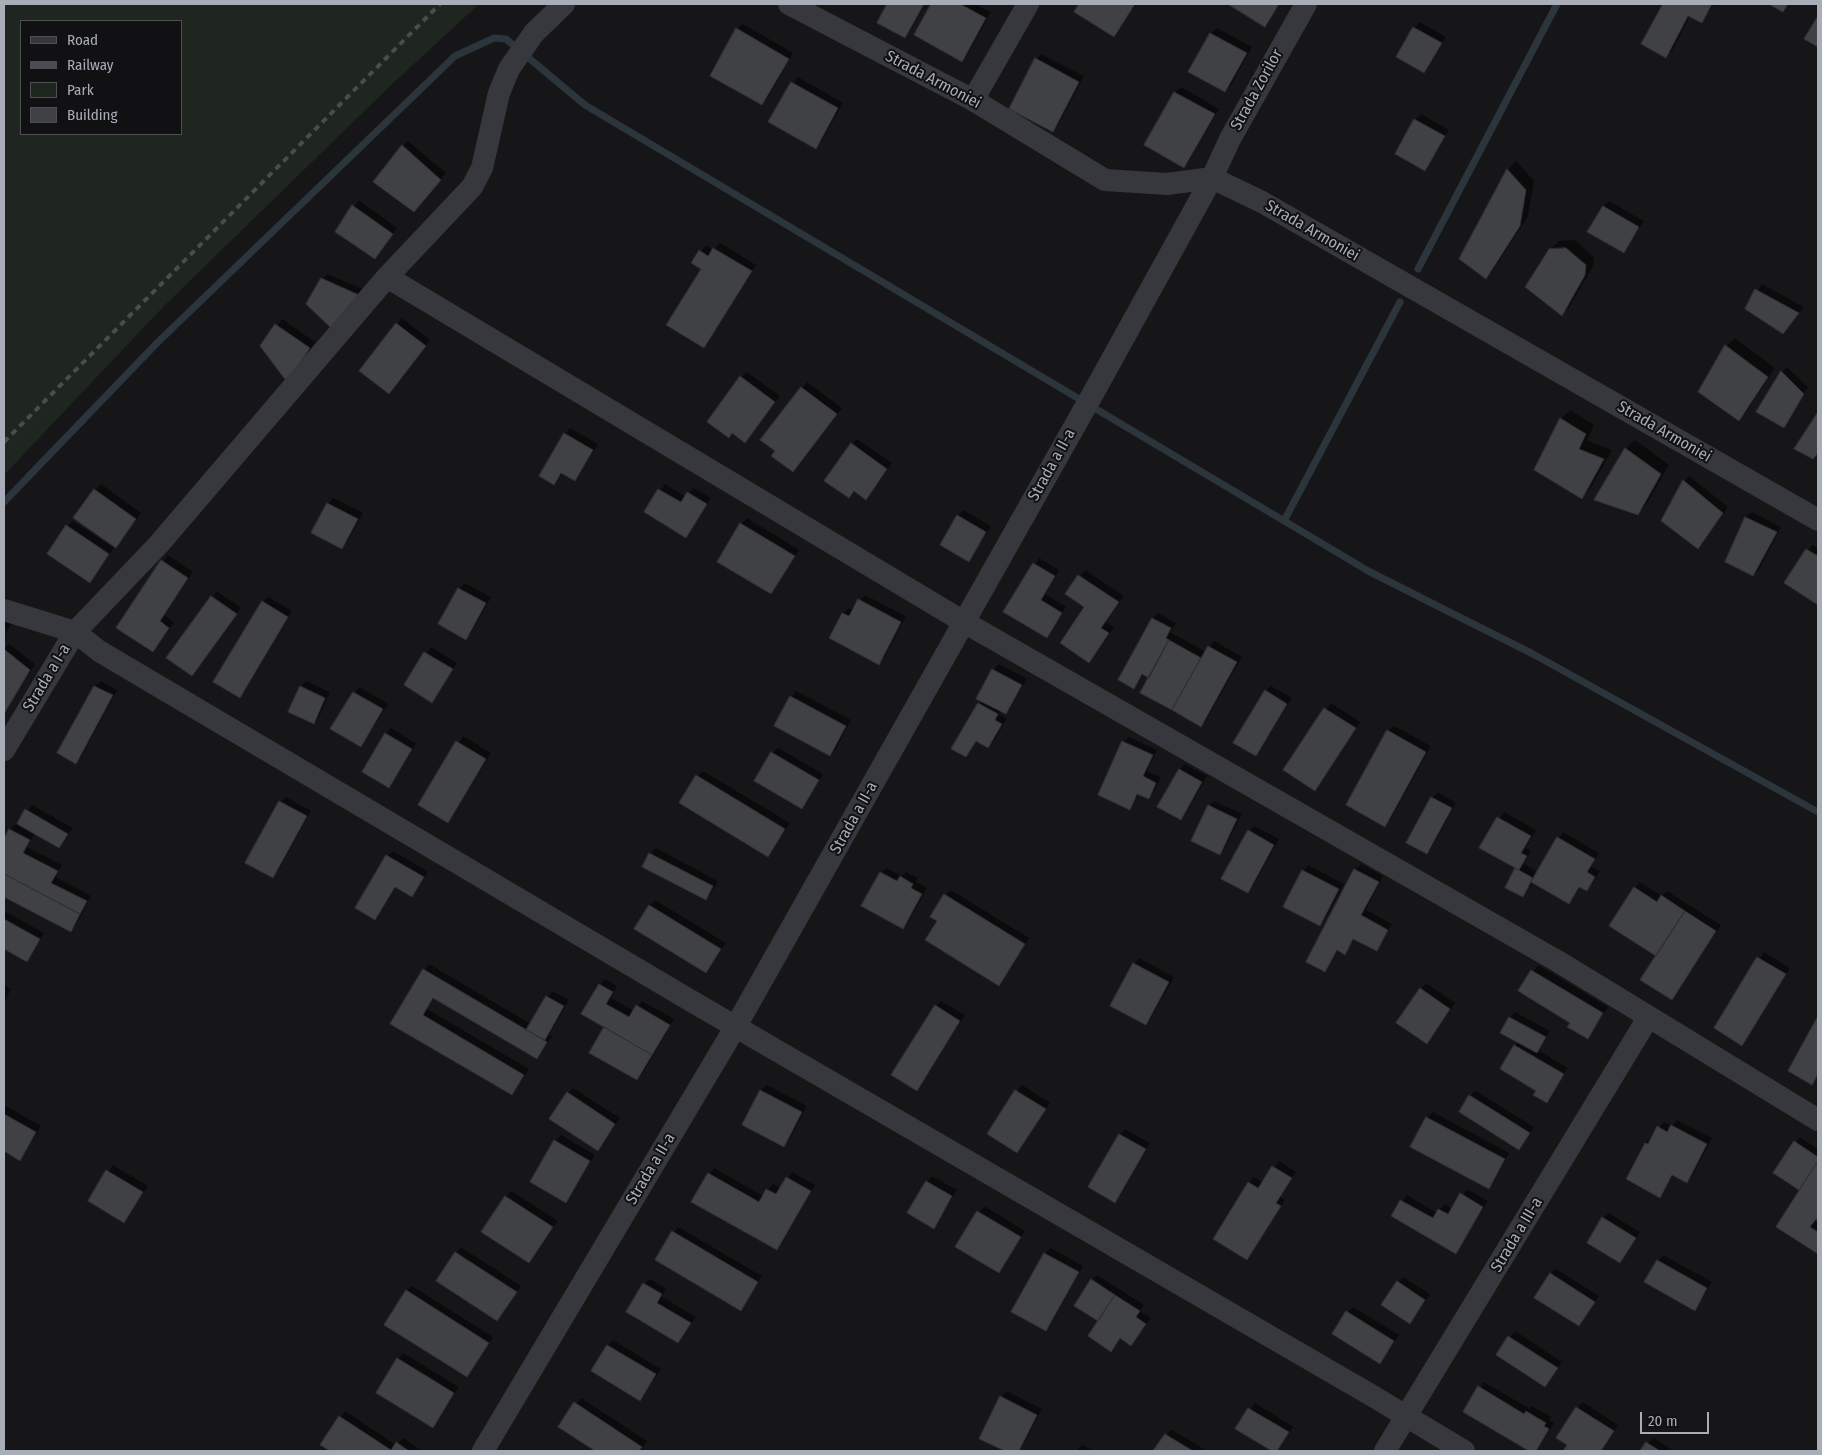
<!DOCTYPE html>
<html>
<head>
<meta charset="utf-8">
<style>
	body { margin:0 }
	#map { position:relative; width:1822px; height:1455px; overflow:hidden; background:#161618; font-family:"Fira Sans Condensed",sans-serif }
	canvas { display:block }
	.frame { position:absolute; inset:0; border:5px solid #a8adb8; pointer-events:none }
	.legend { position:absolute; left:20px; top:20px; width:162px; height:115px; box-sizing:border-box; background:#111113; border:1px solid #4d4f55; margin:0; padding:6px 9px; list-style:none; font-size:15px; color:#a8adb8 }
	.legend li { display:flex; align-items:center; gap:10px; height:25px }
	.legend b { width:25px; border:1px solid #4d4f55 }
	.scale { position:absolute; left:1640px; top:1412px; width:69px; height:22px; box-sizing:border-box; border:2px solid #a8adb8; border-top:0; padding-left:6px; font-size:15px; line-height:18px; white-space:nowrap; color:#a8adb8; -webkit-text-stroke:4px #111113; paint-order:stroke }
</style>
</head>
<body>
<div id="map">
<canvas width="1822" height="1455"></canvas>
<div class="frame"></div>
<ul class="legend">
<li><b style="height:6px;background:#37383d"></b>Road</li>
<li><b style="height:6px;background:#4a4c52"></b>Railway</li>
<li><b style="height:14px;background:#1e261f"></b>Park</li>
<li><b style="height:14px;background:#404145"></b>Building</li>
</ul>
<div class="scale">20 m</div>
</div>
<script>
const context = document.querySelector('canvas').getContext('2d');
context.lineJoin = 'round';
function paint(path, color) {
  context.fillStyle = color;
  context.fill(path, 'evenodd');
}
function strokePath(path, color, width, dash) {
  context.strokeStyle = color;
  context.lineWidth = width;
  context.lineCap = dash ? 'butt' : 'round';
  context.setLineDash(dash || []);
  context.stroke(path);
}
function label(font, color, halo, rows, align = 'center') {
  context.font = font + ' "Fira Sans Condensed",sans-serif';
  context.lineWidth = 4;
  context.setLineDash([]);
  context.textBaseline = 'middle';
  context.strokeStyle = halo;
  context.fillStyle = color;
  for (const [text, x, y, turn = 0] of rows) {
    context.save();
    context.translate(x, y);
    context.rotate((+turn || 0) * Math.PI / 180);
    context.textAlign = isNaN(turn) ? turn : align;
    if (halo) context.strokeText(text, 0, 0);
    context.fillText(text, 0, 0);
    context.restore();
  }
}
const green = new Path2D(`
	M4,4H479L388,88L164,306L4,475ZM21,21H181V134H21Z`);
const shadow = new Path2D(`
	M888,4H925L910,31L904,37L878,22Z
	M933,4H975L991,12L967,55L962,60L916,35Z
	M1081,4H1136L1114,36L1076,12Z
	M1229,4H1280L1264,26Z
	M1664,4H1714L1702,22L1690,16L1672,51L1666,56L1643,44Z
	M1420,22L1446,37L1424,72L1414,28Z
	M743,24L793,53L768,98L762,103L737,29Z
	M1217,28L1252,47L1231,85L1225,91L1190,71L1211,33Z
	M1041,54L1084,76L1058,125L1052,130L1036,59Z
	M798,77L843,103L821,142L815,147L770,121Z
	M1181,87L1219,109L1189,161L1184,167L1146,145L1175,92Z
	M1421,114L1449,130L1425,169L1415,120Z
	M408,141L446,173L419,205L403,146Z
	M1516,161L1534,181L1528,216L1494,269L1486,278L1461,259L1508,170Z
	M359,200L397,228L375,258L337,231Z
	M1609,201L1644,221L1623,252L1604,206Z
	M1575,240L1594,257L1593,266L1570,306L1562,315L1550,250L1559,241Z
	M720,243L756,265L703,347V269L693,262L706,245L713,250Z
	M327,274L363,289L339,323L322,279Z
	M1762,284L1804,307L1788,327L1746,309Z
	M402,318L430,340L394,387L360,371Z
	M282,319L315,342L292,375L261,346Z
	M1735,338L1775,368L1747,411L1738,419L1726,346Z
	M1787,367L1808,387L1784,427L1782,372Z
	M747,372L780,396L745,441L741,377Z
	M807,382L842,408L798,465L776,451L802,388Z
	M1570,410L1594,425L1587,440L1612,450L1590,489L1582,497L1536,469L1561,419Z
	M570,428L598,444L575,480L563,473L554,484L565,434Z
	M857,439L892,463L871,492L855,491L849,497L852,444Z
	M1635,440L1669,465L1646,505L1638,514L1596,499L1626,448Z
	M1689,476L1728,507L1703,541L1684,481Z
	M101,484L141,513L116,547L95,490Z
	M665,484L686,497L694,488L711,498L686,536L646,512Z
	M333,498L363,513L347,542L342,548L328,504Z
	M963,510L991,526L969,560L958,516Z
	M1752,512L1781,527L1759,569L1753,575L1727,562L1746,517Z
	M747,518L799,550L771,593L741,524Z
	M73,521L114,548L90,581L67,526Z
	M1812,545L1818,548V603L1786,582Z
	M168,555L193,572L164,615L174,622L153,650L118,627Z
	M1039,558L1059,570L1045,594L1066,607L1046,637L1005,612Z
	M1085,570L1124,596L1106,622L1114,628L1089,661L1086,607L1067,594Z
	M465,583L491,597L471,633L466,638L459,589Z
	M217,591L241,608L192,675L168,657Z
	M865,595L906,616L884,658L878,663L830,637L843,613L849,608L854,610Z
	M268,597L292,611L245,691L239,696L263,602Z
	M1158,613L1176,623L1170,632L1206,652L1214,641L1242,657L1206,720L1201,726L1142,693L1150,677L1144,674L1134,687L1153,618Z
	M4,620L11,624L4,636Z
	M9,644L35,664L4,713V649Z
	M431,647L457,663L432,701L406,685Z
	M999,664L1027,679L1011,707L1006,713L1001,711L999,714L1007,718L994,741L988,746L977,740L966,756L953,748L982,700L978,698L993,670Z
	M101,681L117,690L81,757L76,762L59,753L95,686Z
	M306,681L330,692L319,717L313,723L301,687Z
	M1271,686L1292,698L1256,755L1266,691Z
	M359,687L388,704L361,746L332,729Z
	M796,691L851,720L836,749L830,755L791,697Z
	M1331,703L1360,722L1315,789L1285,770Z
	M1394,726L1431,746L1390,820L1384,825L1388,731Z
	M391,728L416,744L389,787L386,734Z
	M463,736L491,753L448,822L420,805Z
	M1129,737L1157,750L1147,771L1161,777L1154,792L1148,798L1139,794L1129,808L1123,742Z
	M778,748L823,774L802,807L772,753Z
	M1185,764L1207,776L1186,813L1181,818L1159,806L1180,769Z
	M703,771L790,823L768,856L697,776Z
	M1438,792L1456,803L1432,847L1427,853L1432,798Z
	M286,797L311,811L278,871L273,876L280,802Z
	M1214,801L1242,814L1225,848L1220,853L1209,806Z
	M32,805L73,828L59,847L35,833L27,847L62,865L56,877L91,896L76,925L70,930L4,896V842L10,829L16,824L18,825Z
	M1504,812L1536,830L1526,848L1531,851L1524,864L1538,872L1563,832L1599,853L1591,867L1600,871L1592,884L1587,890L1581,886L1569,903L1533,882L1523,896L1507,887L1517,868L1481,847Z
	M1255,826L1279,839L1253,886L1247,892L1249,831Z
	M656,848L718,881L711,893L706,899L650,854Z
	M393,851L428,872L412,896L397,886L375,919L387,856Z
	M1361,864L1383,876L1366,910L1392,924L1376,949L1355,938L1345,953L1338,950L1325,970L1355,870Z
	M1308,865L1344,884L1325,919L1320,925L1303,871Z
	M886,868L902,876L906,872L918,878L916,882L927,888L909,921L903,927L881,873Z
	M1640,882L1662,896L1667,891L1721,925L1671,999L1635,888Z
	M951,890L1029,938L999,984L938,920L945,895Z
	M655,900L726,943L706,971L650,905Z
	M4,911L44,933L27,960L4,948Z
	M1764,952L1790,968L1742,1044L1715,1028Z
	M1139,958L1174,977L1151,1018L1146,1024L1134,964Z
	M429,964L531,1024L552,991L569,1000L549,1035L552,1036L537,1057L434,997L427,1009L529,1069L512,1094L392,1023Z
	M1538,965L1608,1007L1588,1037L1571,1022L1520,991Z
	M605,979L617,986L611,998L634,1011L642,1001L674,1019L643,1073L637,1079L606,1027L600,985Z
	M1426,983L1455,1003L1427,1042L1421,989Z
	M4,985L11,989L4,1003Z
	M941,1001L965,1015L917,1089L936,1006Z
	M1515,1012L1550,1031L1538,1050L1568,1068L1546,1102L1537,1090L1515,1046L1519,1042L1510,1018Z
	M1818,1019V1076L1812,1083L1790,1071Z
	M767,1085L807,1106L789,1140L784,1145L743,1124L761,1090Z
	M1022,1085L1050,1103L1017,1152L988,1133Z
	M573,1088L620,1118L598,1149L568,1093Z
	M1476,1091L1534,1127L1519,1148L1470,1096Z
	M6,1106L41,1126L20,1159L4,1150V1109Z
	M1433,1112L1509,1153L1494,1182L1488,1187L1427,1118Z
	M1677,1120L1712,1138L1692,1176L1687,1181L1674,1174L1660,1196L1646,1143L1664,1122L1672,1126Z
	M1125,1129L1150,1143L1120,1196L1115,1201L1120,1135Z
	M561,1135L595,1155L566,1201L555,1141Z
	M1800,1137L1818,1149V1219L1815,1221L1818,1223V1253L1777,1226L1801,1190L1775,1173Z
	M1279,1161L1296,1172L1280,1197L1285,1200L1246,1259L1249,1183L1254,1177L1263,1183Z
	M113,1165L148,1186L124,1222L89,1201Z
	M714,1168L763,1196L773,1184L780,1188L792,1172L815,1185L782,1243L777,1249L693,1201Z
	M932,1176L957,1190L934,1227L927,1182Z
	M1467,1189L1488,1201L1456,1252L1393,1216L1407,1195L1437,1213L1445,1204L1453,1209Z
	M511,1191L558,1221L529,1262L505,1197Z
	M984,1206L1025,1231L999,1271L957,1246Z
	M1609,1213L1640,1232L1620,1262L1603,1218Z
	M678,1227L762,1276L741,1309L673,1232Z
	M461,1247L521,1286L497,1320L438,1281Z
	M1051,1248L1083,1266L1051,1324L1046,1330L1013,1311L1045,1253Z
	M1663,1255L1712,1282L1695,1309L1658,1260Z
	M1556,1269L1599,1296L1579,1324L1550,1274Z
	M1097,1275L1144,1305L1140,1311L1151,1318L1131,1344L1121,1338L1111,1350L1099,1320L1092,1280Z
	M1403,1277L1430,1294L1410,1322L1398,1282Z
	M650,1279L666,1288L662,1297L696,1317L678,1342L644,1284Z
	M412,1286L493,1337L466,1376L407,1291Z
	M1353,1307L1399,1335L1380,1363L1347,1312Z
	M1515,1331L1562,1362L1545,1385L1497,1355Z
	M613,1340L661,1369L640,1399L608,1345Z
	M403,1353L459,1387L433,1426L398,1359Z
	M1484,1382L1530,1409L1532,1406L1551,1417L1549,1420L1554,1423L1536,1451H1531L1464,1412Z
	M1006,1391L1042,1409L1020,1451H1008L980,1438L1001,1397Z
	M581,1398L647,1441L640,1451H598L560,1427Z
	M1583,1402L1618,1425L1602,1451H1564L1568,1445L1577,1408Z
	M1255,1403L1293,1427L1277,1451L1237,1429Z
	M345,1411L396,1445L403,1438L422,1451H332L322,1444Z
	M1171,1429L1205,1450L1204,1451H1155Z
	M1653,1438L1674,1451H1642Z
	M1082,1445L1094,1451H1076Z`);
const stream = new Path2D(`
	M1418,269L1557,4
	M4,502L157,343L455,56L494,38L506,39L585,105L1370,572L1533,654L1818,812
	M1284,521L1400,302`);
const building = new Path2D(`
	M887,4H924L905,38L877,23Z
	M931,4H960L986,18L962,62L914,35Z
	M1079,4H1135L1114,37L1074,12Z
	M1228,4H1279L1265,27Z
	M1663,4H1712L1702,23L1688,16L1666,58L1641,44Z
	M1769,4H1788L1783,12Z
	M1818,16V47L1804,39Z
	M1413,27L1442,43L1424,73L1396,57Z
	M736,28L789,59L762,105L710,76Z
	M1210,33L1247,53L1225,92L1188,72Z
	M1035,58L1079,82L1053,132L1009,109Z
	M791,82L838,108L816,149L768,122Z
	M1174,92L1215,114L1184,168L1144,145Z
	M1414,119L1445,136L1425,171L1395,154Z
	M402,145L441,180L414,212L373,182Z
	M1507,169L1526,190L1520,226L1486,279L1459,259Z
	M352,205L393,234L375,259L335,232Z
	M1603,206L1639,227L1624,253L1587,232Z
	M713,248L752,271L704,348L666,325L701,269L691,263L699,250L708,256Z
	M1566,248L1586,265L1585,275L1562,316L1525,287L1549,249Z
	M321,278L359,295L333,330L306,304Z
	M1755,289L1799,313L1783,334L1745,309Z
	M396,323L426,346L389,394L359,371Z
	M275,324L310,348L287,382L260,346Z
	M1725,345L1768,377L1739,421L1698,392Z
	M1781,371L1804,394L1784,428L1756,412Z
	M740,376L775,402L745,443L732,433L729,438L707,422Z
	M801,387L837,414L793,472L771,456L775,451L760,440Z
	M1818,412V453L1813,459L1794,449Z
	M1560,418L1586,434L1579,449L1604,459L1582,499L1534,470Z
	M564,433L593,450L575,481L561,473L554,485L539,476Z
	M851,443L887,469L866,500L854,491L849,498L824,481Z
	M1625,448L1661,474L1638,515L1594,500Z
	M1683,480L1723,513L1698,549L1661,521Z
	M94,489L136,519L116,548L73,518Z
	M658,489L681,502L687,492L707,504L686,538L644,512Z
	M327,503L358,519L342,549L311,533Z
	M957,515L986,532L969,562L940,545Z
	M1745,517L1777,532L1753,576L1725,562Z
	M740,523L795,556L771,594L717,562Z
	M66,525L109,554L90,583L47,554Z
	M1806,549L1818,556V605L1784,583Z
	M161,560L188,578L160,621L169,628L153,652L116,628Z
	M1033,563L1055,576L1041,600L1062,613L1047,638L1003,612Z
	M1078,575L1119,602L1101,628L1109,633L1089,663L1060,643L1084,607L1065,594Z
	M458,588L486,603L466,640L438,624Z
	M211,596L237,614L192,676L166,658Z
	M858,599L901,622L879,665L829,638L842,613L849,616Z
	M262,601L288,617L240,698L213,682Z
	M1152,618L1171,628L1166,638L1169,640L1149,678L1142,674L1134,689L1118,680Z
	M1169,640L1201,658L1172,710L1140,693Z
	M1208,646L1237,662L1201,727L1172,710Z
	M4,649L30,670L4,714Z
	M424,652L453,669L432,703L404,685Z
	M992,669L1022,685L1006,714L976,699Z
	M94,686L113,695L76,764L57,753Z
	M300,686L325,698L314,724L288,712Z
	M1265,690L1287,704L1256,756L1233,743Z
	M353,692L383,709L361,747L330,729Z
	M790,696L846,726L830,756L774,726Z
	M978,703L998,714L995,720L1002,724L988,748L976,741L966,757L951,749Z
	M1324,708L1356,728L1315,791L1283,770Z
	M1387,730L1426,752L1385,827L1346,805Z
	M385,733L412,749L389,788L362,772Z
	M456,741L486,759L448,823L418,805Z
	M1122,741L1153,755L1143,776L1156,783L1149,799L1137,794L1130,810L1098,795Z
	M771,752L819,780L802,809L754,781Z
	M1179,769L1202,782L1181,820L1157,807Z
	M696,775L785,829L768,857L679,803Z
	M1431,797L1452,808L1427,854L1406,843Z
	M279,801L307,816L273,878L245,863Z
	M1208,805L1237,819L1220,855L1191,841Z
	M25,809L68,834L59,848L17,824Z
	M1497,817L1531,836L1521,853L1527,856L1519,870L1479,848Z
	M9,829L30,840L23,853L58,871L51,883L87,901L80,914L4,874V839Z
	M1248,830L1274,845L1248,893L1221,879Z
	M1557,837L1595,859L1587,872L1595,877L1587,891L1579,887L1569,904L1531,882Z
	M649,853L713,886L706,900L642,867Z
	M386,855L424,877L412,897L395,887L375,920L355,908Z
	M1515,868L1533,878L1523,897L1505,888Z
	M1354,869L1379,882L1361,915L1388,930L1377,951L1353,939L1345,955L1337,950L1325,972L1306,962Z
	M1302,870L1339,889L1320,926L1283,907Z
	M880,872L897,881L900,876L913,884L911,888L922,894L903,929L861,906Z
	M4,874L80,914L71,932L4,897Z
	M1634,887L1657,902L1661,895L1685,911L1656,956L1609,926Z
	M944,894L1025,944L999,986L925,940L937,921L930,917Z
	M649,905L721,949L706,973L634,929Z
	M1685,911L1716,931L1672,1000L1640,980Z
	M4,919L40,939L27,962L4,949Z
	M1757,957L1786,974L1742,1046L1714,1028Z
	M1133,963L1169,982L1146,1025L1110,1006Z
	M423,969L547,1042L537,1059L433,998L423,1015L524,1075L512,1095L390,1024Z
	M1531,970L1603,1013L1588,1039L1567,1027L1570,1023L1518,991Z
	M599,984L613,992L606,1004L629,1017L636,1005L670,1025L652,1055L581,1014Z
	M1420,988L1450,1009L1427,1044L1396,1023Z
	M546,996L564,1006L545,1040L526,1030Z
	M935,1005L960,1021L917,1091L891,1075Z
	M1818,1016V1074L1812,1085L1788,1071Z
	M1509,1017L1546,1037L1537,1053L1500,1033Z
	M604,1027L652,1055L637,1080L589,1053Z
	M1514,1045L1564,1074L1547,1103L1533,1095L1536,1091L1500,1069Z
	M760,1090L802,1112L784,1147L742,1125Z
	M1015,1090L1046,1109L1017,1153L987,1134Z
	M567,1092L615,1124L598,1151L549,1119Z
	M1469,1095L1530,1133L1519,1150L1459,1112Z
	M4,1114L36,1132L20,1161L4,1151Z
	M1426,1117L1505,1159L1489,1189L1410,1147Z
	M1671,1125L1707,1144L1687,1183L1672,1175L1660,1198L1626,1179L1645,1143L1648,1144L1657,1126L1667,1132Z
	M1119,1134L1146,1149L1115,1203L1088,1187Z
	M554,1140L590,1161L566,1203L530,1182Z
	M1794,1141L1818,1157V1161L1799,1190L1773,1173Z
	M1818,1161V1221L1816,1219L1810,1227L1818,1232V1254L1776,1227Z
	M1272,1166L1292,1178L1276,1203L1281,1206L1247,1260L1213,1239L1248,1182L1258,1188Z
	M106,1170L143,1192L124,1223L88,1201Z
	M708,1173L759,1202L766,1189L776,1194L786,1177L811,1191L777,1250L691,1202Z
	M926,1181L952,1196L934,1229L907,1213Z
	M1460,1193L1483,1207L1456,1254L1391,1216L1400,1200L1433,1218L1438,1209L1448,1214Z
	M505,1196L553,1227L529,1263L481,1232Z
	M977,1211L1021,1237L999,1273L955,1247Z
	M1602,1217L1636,1238L1620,1263L1587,1243Z
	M672,1231L758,1282L741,1311L655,1260Z
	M455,1252L517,1292L497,1321L436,1281Z
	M1044,1253L1079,1272L1046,1331L1011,1312Z
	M1657,1260L1707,1288L1695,1311L1644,1282Z
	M1550,1273L1595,1302L1579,1326L1534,1298Z
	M1091,1279L1115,1295L1098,1321L1074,1306Z
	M1397,1281L1425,1300L1410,1324L1381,1305Z
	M643,1283L662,1294L657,1303L691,1323L678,1343L626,1312Z
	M406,1290L489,1343L467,1377L384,1325Z
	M1115,1295L1140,1311L1136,1317L1146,1324L1131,1346L1120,1338L1111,1352L1088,1336Z
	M1346,1311L1394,1341L1380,1364L1332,1334Z
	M1508,1336L1558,1368L1545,1387L1496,1355Z
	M607,1345L656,1374L640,1401L591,1371Z
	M397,1358L454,1393L433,1428L376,1393Z
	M1478,1386L1524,1414L1526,1411L1546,1423L1544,1426L1549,1429L1536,1451H1529L1463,1412Z
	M1000,1396L1037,1415L1019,1451H1005L979,1439Z
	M574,1402L642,1447L639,1451H595L558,1427Z
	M1576,1407L1614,1431L1601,1451H1563L1567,1445L1556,1438Z
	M1248,1408L1289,1432L1277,1451H1272L1235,1429Z
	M339,1416L391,1450L396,1442L409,1451H330L320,1445Z
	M1165,1434L1193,1451H1153Z
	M1646,1442L1660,1451H1640Z`);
const street = new Path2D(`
	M789,4L973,100L1105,180L1167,184L1212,178L1262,202L1818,520
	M973,100L1028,4
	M387,277L964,622L1559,962L1818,1120
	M4,610L75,632L99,651L693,1002L1371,1395L1464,1451
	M4,750L75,632L159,544L387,277L472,187L482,168L499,93L509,69L534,33L564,4
	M483,1451L736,1026L1095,390L1212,178L1230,139L1306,4
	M1385,1451L1648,1018`);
const rail = new Path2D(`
	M4,442L440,4`);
const streetNames = [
	["Strada Armoniei",933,80,28],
	["Strada Zorilor",1257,90,-61],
	["Strada Armoniei",1312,231,30],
	["Strada Armoniei",1664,432,30],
	["Strada a II-a",1052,465,-61],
	["Strada a I-a",47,678,-59],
	["Strada a II-a",854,818,-61],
	["Strada a II-a",651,1169,-59],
	["Strada a III-a",1517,1235,-59]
];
paint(green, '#1e261f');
paint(shadow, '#0007');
strokePath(stream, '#2c353c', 7);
paint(building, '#404145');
strokePath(building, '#303034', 1);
strokePath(street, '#37383d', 22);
strokePath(rail, '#4a4c52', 4, [6, 5]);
label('16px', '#a8adb8', '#111113', streetNames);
</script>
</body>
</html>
